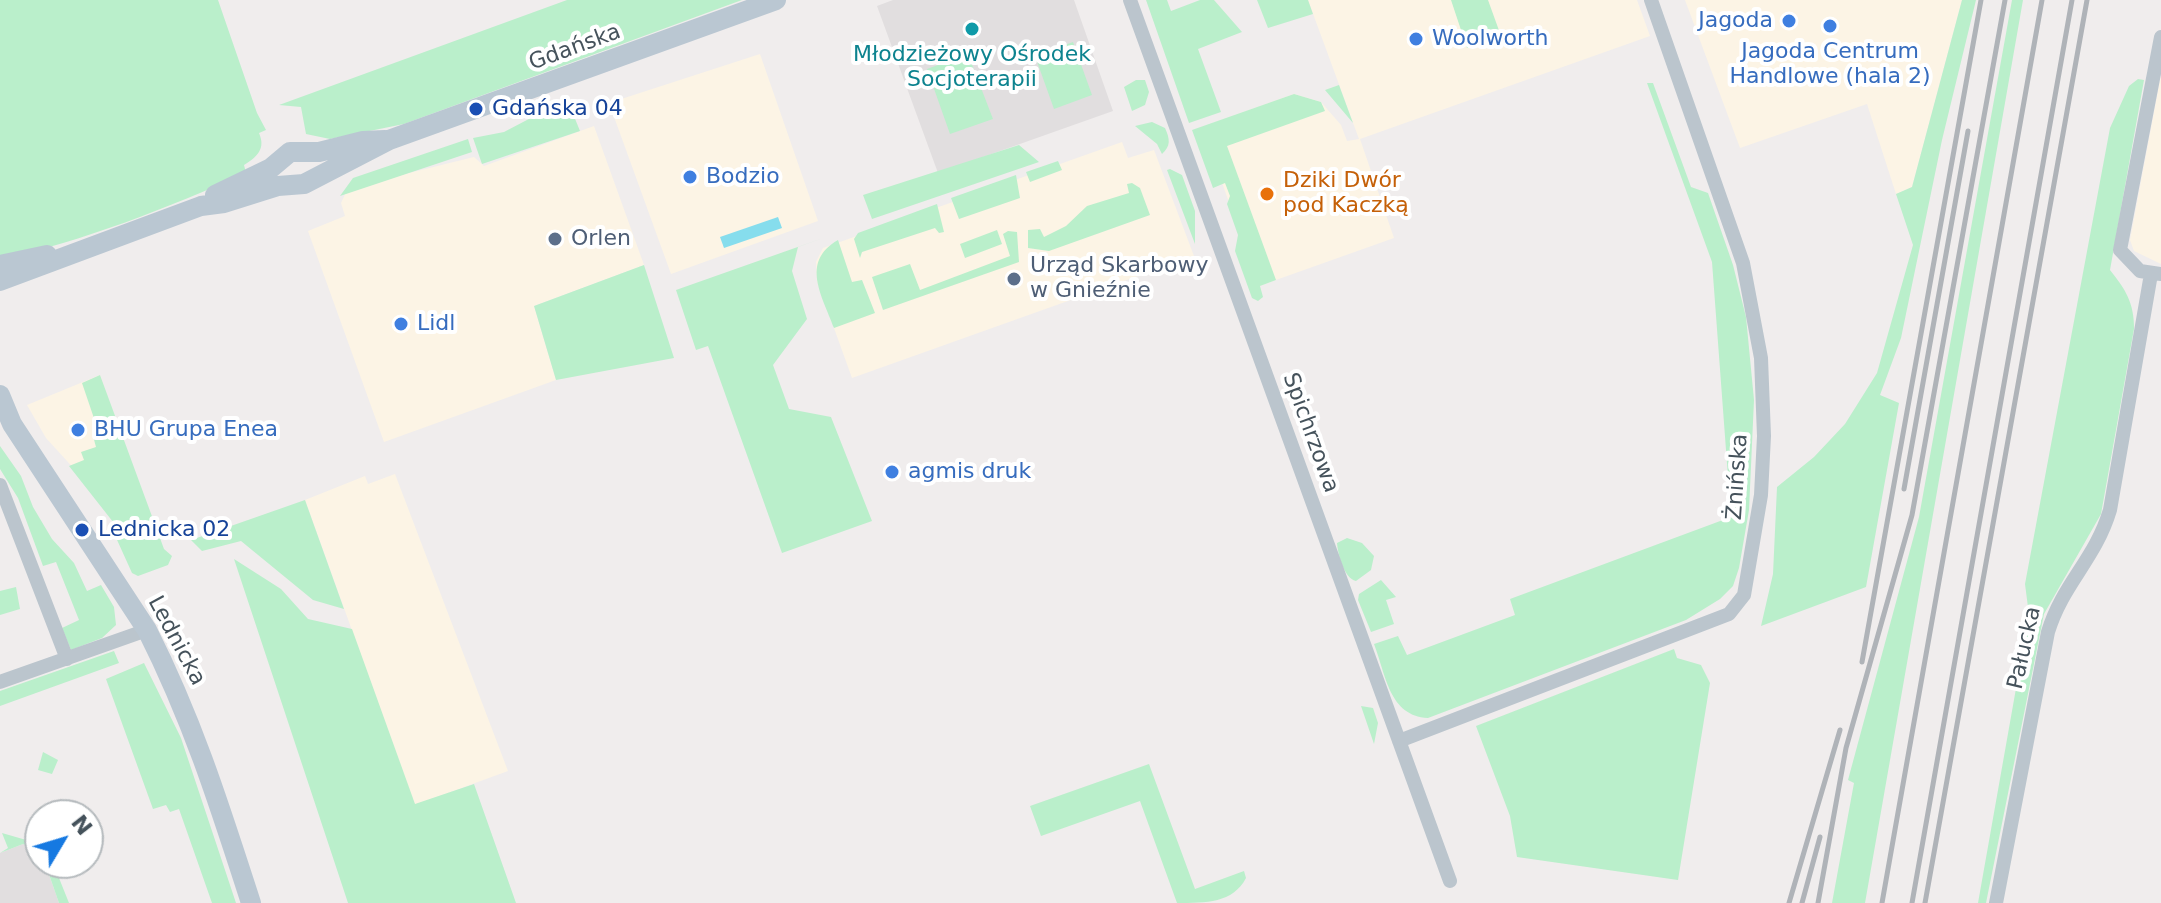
<!DOCTYPE html>
<html>
<head>
<meta charset="utf-8">
<style>
	body { margin:0 }
	#map { position:relative; width:2161px; height:903px; overflow:hidden; background:#f0eded; font-family:"DejaVu Sans",sans-serif }
	canvas { display:block }
	.north { position:absolute; left:24px; top:799px; width:80px; height:80px; box-sizing:border-box; background:#fff; border:2px solid #b5babd; border-radius:50%; rotate:52deg; font-size:22px; font-weight:700; line-height:32px; text-align:center; color:#45525b }
	.north::after { content:''; display:block; margin:auto; width:28px; height:36px; background:#1679e1; clip-path:polygon(50% 0,100% 100%,50% 72%,0 100%) }
</style>
</head>
<body>
<div id="map">
<canvas width="2161" height="903"></canvas>
<div class="north">N</div>
</div>
<script>
const context = document.querySelector('canvas').getContext('2d');
context.lineJoin = 'round';
function paint(path, color) {
  context.fillStyle = color;
  context.fill(path, 'evenodd');
}
function strokePath(path, color, width, dash) {
  context.strokeStyle = color;
  context.lineWidth = width;
  context.lineCap = dash ? 'butt' : 'round';
  context.setLineDash(dash || []);
  context.stroke(path);
}
function label(font, color, halo, rows, align = 'center') {
  context.font = font + ' "DejaVu Sans",sans-serif';
  context.lineWidth = 8;
  context.setLineDash([]);
  context.textBaseline = 'middle';
  context.strokeStyle = halo;
  context.fillStyle = color;
  for (const [text, x, y, turn = 0] of rows) {
    context.save();
    context.translate(x, y);
    context.rotate((+turn || 0) * Math.PI / 180);
    context.textAlign = isNaN(turn) ? turn : align;
    if (halo) context.strokeText(text, 0, 0);
    context.fillText(text, 0, 0);
    context.restore();
  }
}
const commercial = new Path2D(`
	M1308,0H1637L1650,36L1360,139L1394,238L1259,286L1202,127L1294,94L1321,102L1341,125L1347,141L1359,139Z
	M1685,0H1962L1912,187L1896,194L1867,104L1740,148Z
	M760,54L818,221L671,274L609,103Z
	M2161,75V264L2134,251L2130,240Z
	M594,126L644,265L534,306L556,380L384,442L308,231L345,216L341,203L348,188L474,157L484,166Z
	M1122,142L1128,158L1154,150L1194,256L852,378L817,281L816,262L823,248Z
	M100,375L131,466L88,484L46,438L27,405Z
	M395,474L508,771L415,805L305,500L365,476L368,484Z`);
const education = new Path2D(`
	M893,0H1074L1113,111L938,173L877,6Z
	M23,844L40,849V863H45L59,903H0V853Z`);
const green = new Path2D(`
	M0,0H218L257,113L266,130L259,133C266,149 257,157 244,165L246,173C167,208 85,241 0,259Z
	M567,0H742L404,124L330,139L306,134L301,107L279,105Z
	M1146,0H1167L1171,11L1200,0H1214L1242,32L1198,49L1221,112L1189,123Z
	M1257,0H1308L1313,14L1268,28Z
	M1451,0H1488L1501,36L1467,48Z
	M1962,0H1976L1942,140L1901,338L1880,395L1899,403L1866,587L1761,626L1773,574L1777,487L1814,457L1845,424L1877,373L1913,245L1896,194L1912,187Z
	M2012,0H2023L1865,903H1832L1854,783L1848,780L1919,517Z
	M1073,42L1092,95L1054,109L1035,56Z
	M968,54L993,119L950,134L927,69Z
	M2138,79L2144,80L2110,270C2126,290 2134,303 2134,329L2101,514L2044,614L1986,903H1978L2029,615L2025,584L2110,128L2129,86Z
	M1136,80H1145L1149,92L1145,105L1132,111L1124,87Z
	M1647,83H1653L1691,187L1708,193L1733,265L1746,317L1754,400L1749,510L1739,568L1733,586L1720,599L1686,620L1428,718C1389,716 1386,675 1374,644L1398,636L1407,655L1515,615L1510,599L1731,517L1712,262Z
	M1339,85L1353,123L1325,90Z
	M1294,94L1321,102L1325,111L1227,146L1276,280L1260,286L1263,297L1258,301L1252,298L1235,251L1238,235L1227,204L1230,196L1225,183L1213,188L1192,130Z
	M567,99L580,131L482,164L473,138L504,132Z
	M1152,122L1165,128C1170,139 1171,146 1162,154L1157,144L1135,126Z
	M468,139L472,152L340,196L353,178Z
	M1019,145L1039,162L872,219L863,195Z
	M1058,161L1062,170L1030,182L1026,172Z
	M1170,169L1182,175L1195,211V244L1167,170Z
	M1016,175L1020,198L959,219L951,198Z
	M1132,183L1140,188L1150,215L1049,251L1028,248V230L1040,229L1044,237L1066,226L1087,206L1129,193L1127,184Z
	M937,204L944,232L939,233L935,228L862,252L860,258L854,239L858,233Z
	M997,230L1002,244L965,258L960,244Z
	M1008,231L1017,232L1019,262L883,310L872,277L910,264L920,290L1010,256L1003,234Z
	M826,237L798,247L792,271L807,319L773,365L789,409L831,417L872,521L782,553L708,346L696,350L676,290Z
	M838,240L852,282L862,280L875,313L834,328C822,295 800,262 838,240Z
	M644,265L674,358L556,380L534,306Z
	M100,375L164,549L172,556L168,565L138,576L132,573L113,531L117,527L69,466L84,460L81,452L96,447L93,436L99,433L82,383Z
	M0,446L21,476L33,507L52,539L74,563L87,591L101,585L114,607L116,625L102,638L71,650L62,628L79,620L56,562L43,566L18,498L0,469Z
	M305,500L344,609L313,600L241,541L202,551L191,540Z
	M1347,538L1362,543L1374,556L1371,570L1356,581C1344,578 1338,555 1337,543Z
	M234,559L281,589L308,619L352,629L415,804L474,784L516,903H348Z
	M1381,580L1396,597L1386,600L1394,624L1371,632L1358,600L1359,594Z
	M16,587L20,609L0,615V591Z
	M1674,649L1677,658L1701,665L1710,683L1678,880L1517,857L1510,816L1476,726Z
	M114,651L119,663L0,706V691Z
	M144,663L181,738L236,903H212L179,809L170,812L166,805L153,809L106,679Z
	M1361,706L1373,708L1378,723L1374,744Z
	M43,752L58,760L52,774L38,770Z
	M1149,764L1195,889L1244,871L1246,878C1233,903 1206,903 1177,903L1140,801L1041,836L1030,806Z
	M2,833L40,844V851L23,844L0,853L8,848Z
	M45,863H53L69,903H59Z`);
const water = new Path2D(`
	M778,217L782,228L724,248L720,237Z`);
const street = new Path2D(`
	M1130,0L1450,881
	M2161,37L2120,250L2140,271L2161,274
	M0,485L67,659
	M0,682L147,630
	M1399,741L1729,614L1744,595L1761,495L1764,436L1761,358L1743,263L1651,0
	M1996,903L2048,632C2063,583 2095,560 2110,510L2151,274`);
const secondary = new Path2D(`
	M215,195L271,168L290,152H319L363,141L385,140
	M0,265L47,255
	M0,281L201,206L224,203L278,186L304,184L389,140L776,0
	M0,395L12,424L147,630C193,721 220,807 251,903`);
const rail = new Path2D(`
	M1904,489L1968,131
	M1862,662L1981,0
	M1789,903L1840,730
	M1802,903L1820,837
	M1818,903L1846,748L1912,515L2005,0
	M1882,903L2042,0
	M1912,903L2072,0
	M1925,903L2087,0`);
const markers = [
	[1789,21,8,"#3f7fe0"],
	[1830,26,8,"#3f7fe0"],
	[972,29,8,"#0f9aa8"],
	[1416,39,8,"#3f7fe0"],
	[476,109,8,"#1a4fb4"],
	[690,177,8,"#3f7fe0"],
	[1267,194,8,"#e8710a"],
	[555,239,8,"#5c6f8a"],
	[1014,279,8,"#5c6f8a"],
	[401,324,8,"#3f7fe0"],
	[78,430,8,"#3f7fe0"],
	[892,472,8,"#3f7fe0"],
	[82,530,8,"#1a4fb4"]
];
const shopNames = [
	["Jagoda",1773,21,"right"],
	["Woolworth",1432,39],
	["Jagoda Centrum",1830,52,"center"],
	["Handlowe (hala 2)",1830,77,"center"],
	["Bodzio",706,177],
	["Lidl",417,324],
	["BHU Grupa Enea",94,430],
	["agmis druk",908,472]
];
const streetNames = [
	["Gdańska",575,48,-20],
	["Spichrzowa",1310,433,70],
	["Żnińska",1738,477,-86],
	["Lednicka",176,641,62],
	["Pałucka",2025,648,-77]
];
const cultureNames = [
	["Młodzieżowy Ośrodek",972,55],
	["Socjoterapii",972,80]
];
const transitNames = [
	["Gdańska 04",492,109],
	["Lednicka 02",98,530]
];
const foodNames = [
	["Dziki Dwór",1283,181],
	["pod Kaczką",1283,206]
];
const serviceNames = [
	["Orlen",571,239],
	["Urząd Skarbowy",1030,266],
	["w Gnieźnie",1030,291]
];
paint(commercial, '#fcf4e5');
paint(education, '#e1dedf');
paint(green, '#baefcb');
paint(water, '#86dded');
strokePath(street, '#bbc5cd', 14);
strokePath(secondary, '#bac7d2', 20);
strokePath(rail, '#afb3b8', 5);
for (const [x, y, r, color] of markers) {
  const dot = new Path2D();
  dot.arc(x, y, r, 0, 2 * Math.PI);
  context.fillStyle = color;
  context.fill(dot);
  strokePath(dot, '#fff', 3);
}
label('22px', '#366cbe', '#fff', shopNames, 'left');
label('22px', '#45525b', '#fff', streetNames);
label('22px', '#0d838f', '#fff', cultureNames);
label('22px', '#164399', '#fff', transitNames, 'left');
label('22px', '#c56008', '#fff', foodNames, 'left');
label('22px', '#4e5e75', '#fff', serviceNames, 'left');
</script>
</body>
</html>
